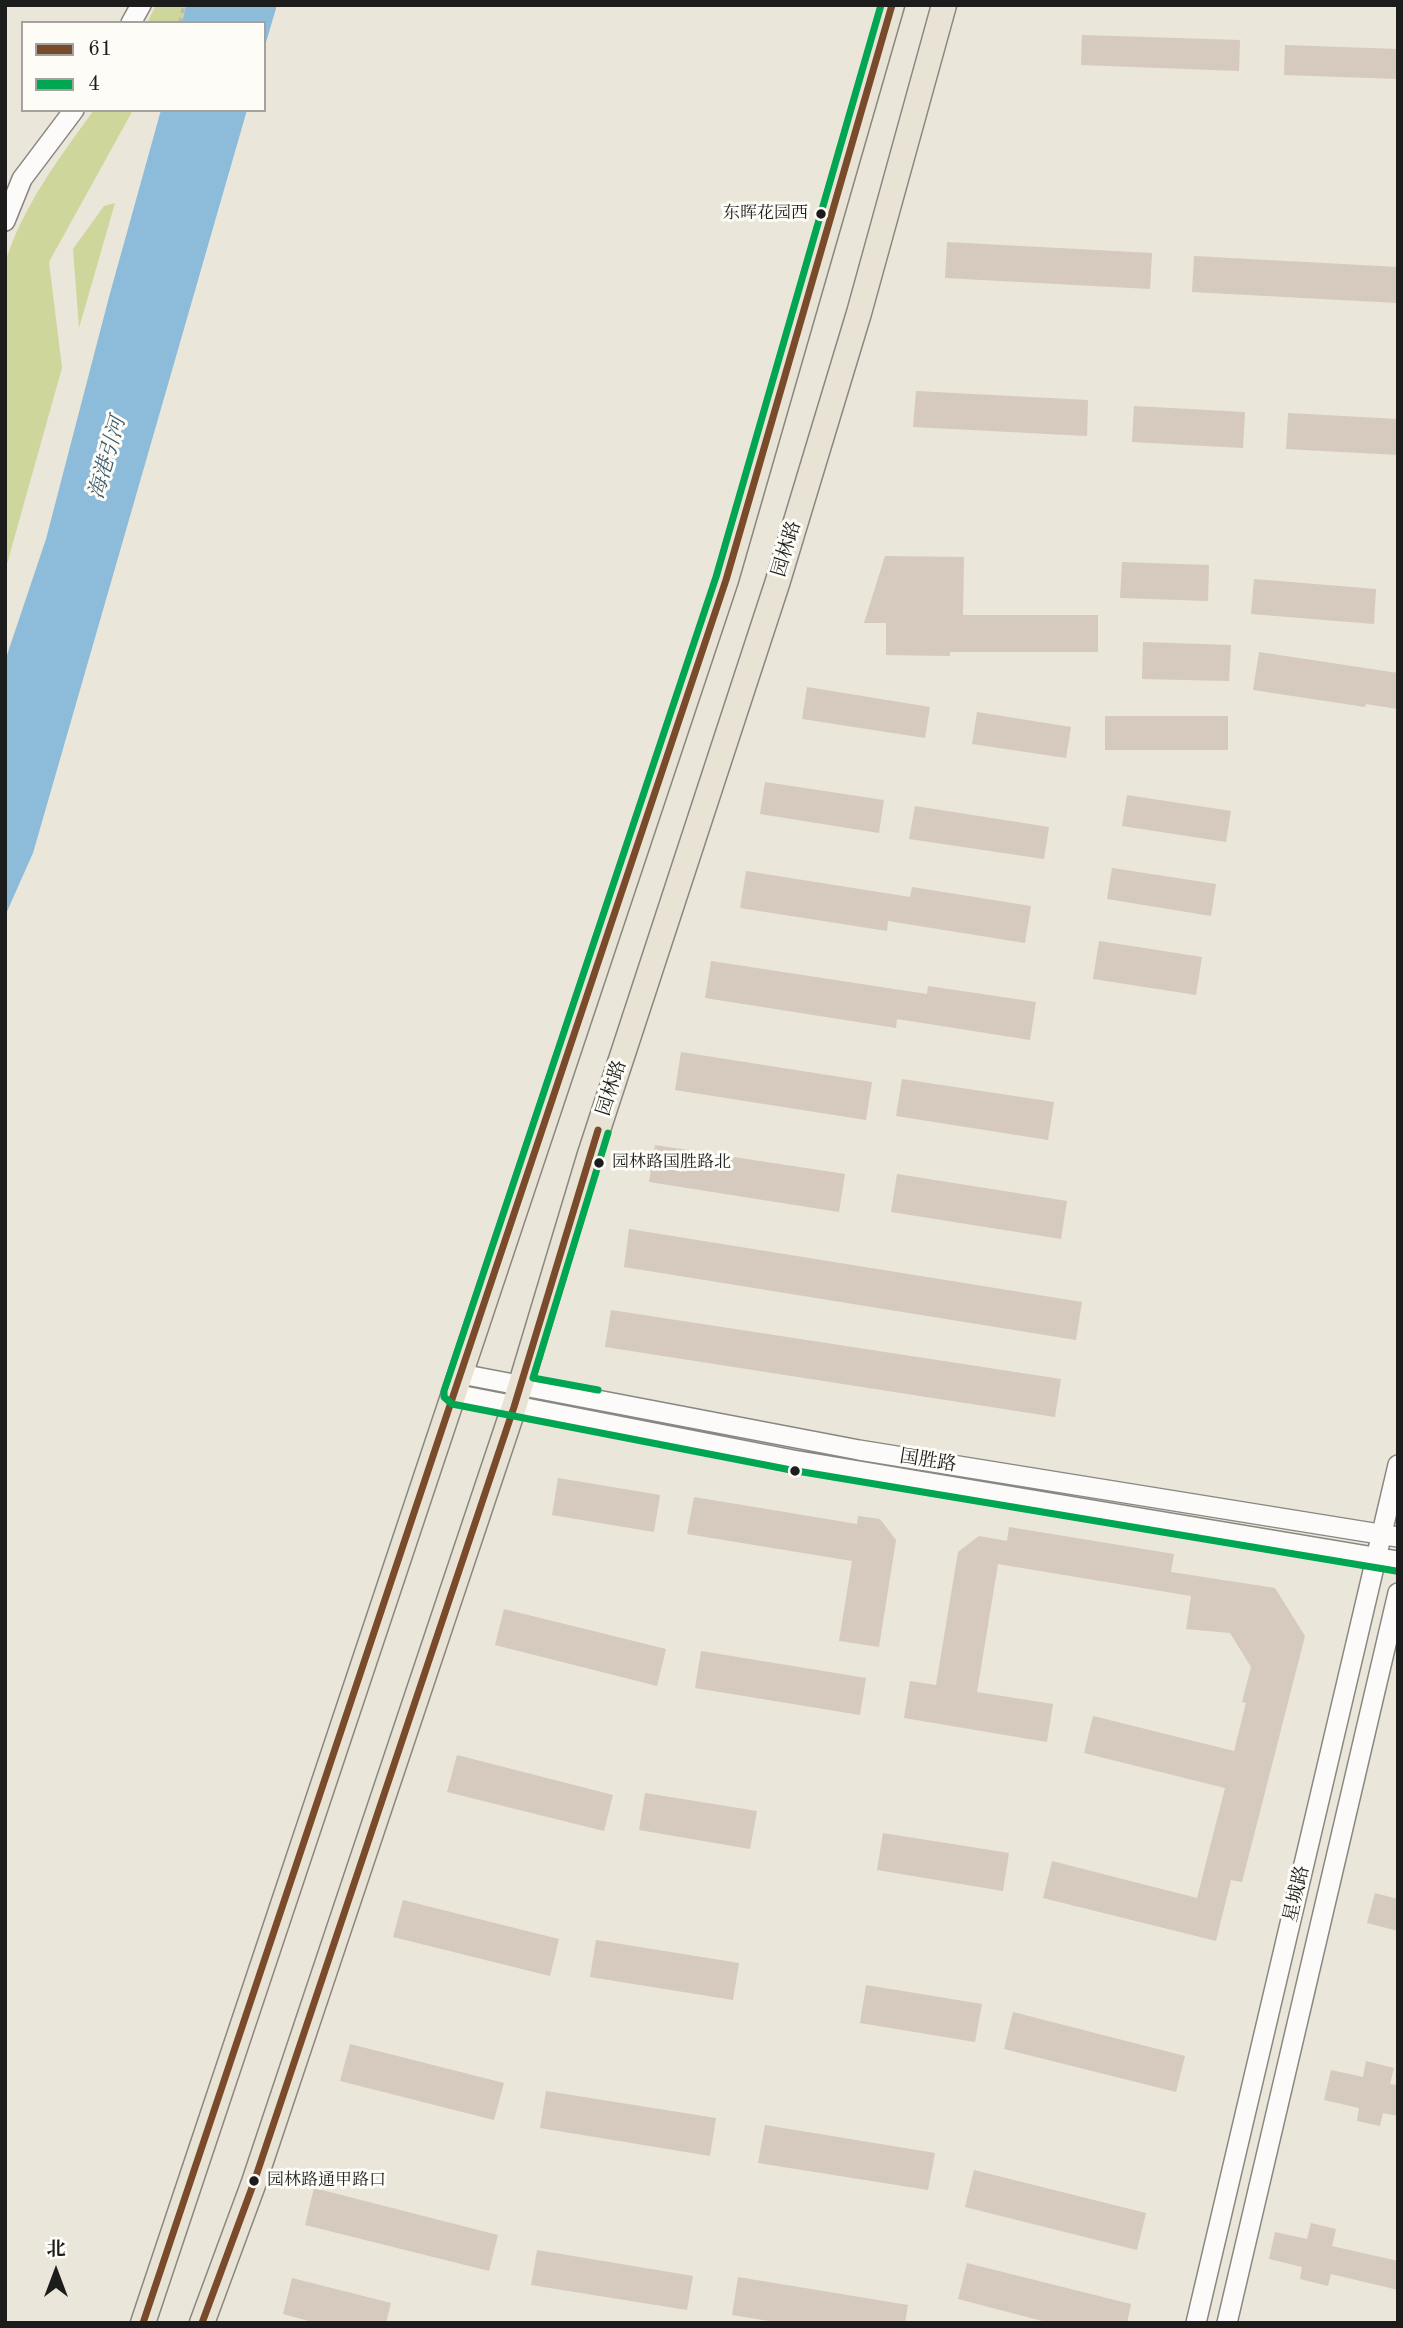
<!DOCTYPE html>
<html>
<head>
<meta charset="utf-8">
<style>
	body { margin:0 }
	#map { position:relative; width:1403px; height:2328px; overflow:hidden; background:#eae6d9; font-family:"Old Standard TT","Noto Serif SC",serif }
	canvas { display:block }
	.frame { position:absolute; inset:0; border:7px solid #1c1c1c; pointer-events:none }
	.legend { position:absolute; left:21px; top:21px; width:245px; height:91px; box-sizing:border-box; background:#fdfcf7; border:2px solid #a3a29f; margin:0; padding:9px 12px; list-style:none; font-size:21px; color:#1c1c1c }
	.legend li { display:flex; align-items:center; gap:14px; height:35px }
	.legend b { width:35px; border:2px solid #a3a29f }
	.north { position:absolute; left:21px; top:2237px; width:70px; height:70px; -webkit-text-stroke:5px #fdfcf7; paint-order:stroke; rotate:0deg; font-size:19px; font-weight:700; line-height:28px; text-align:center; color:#1c1c1c }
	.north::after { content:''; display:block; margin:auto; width:24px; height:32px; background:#1c1c1c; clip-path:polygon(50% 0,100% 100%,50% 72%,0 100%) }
</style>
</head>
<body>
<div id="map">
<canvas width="1403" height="2328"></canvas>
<div class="frame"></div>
<ul class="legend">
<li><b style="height:9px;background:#7a4b2a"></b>61</li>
<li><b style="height:9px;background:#00a651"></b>4</li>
</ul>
<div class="north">北</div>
</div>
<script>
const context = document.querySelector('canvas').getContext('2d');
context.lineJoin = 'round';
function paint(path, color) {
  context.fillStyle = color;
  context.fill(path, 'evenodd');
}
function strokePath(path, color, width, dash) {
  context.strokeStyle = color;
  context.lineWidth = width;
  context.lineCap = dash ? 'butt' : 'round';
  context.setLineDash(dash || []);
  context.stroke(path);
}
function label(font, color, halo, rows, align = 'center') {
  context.font = font + ' "Old Standard TT","Noto Serif SC",serif';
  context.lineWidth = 6;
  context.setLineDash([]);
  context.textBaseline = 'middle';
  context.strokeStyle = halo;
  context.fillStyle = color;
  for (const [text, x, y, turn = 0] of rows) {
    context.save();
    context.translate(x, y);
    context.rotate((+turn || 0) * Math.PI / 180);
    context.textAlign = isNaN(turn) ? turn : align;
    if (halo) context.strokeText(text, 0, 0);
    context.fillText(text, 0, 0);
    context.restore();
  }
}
const green = new Path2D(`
	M156,5H186L182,23H147Z
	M94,110H133L49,262L62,368L5,571V263C23,206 59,158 94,110Z
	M115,203L79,328L73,249L104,206Z`);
const water = new Path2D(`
	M186,5H277L264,49V23H182Z
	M161,110H247L33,853L5,916V661L46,539L109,297Z`);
const building = new Path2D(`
	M1082,35L1240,40L1239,71L1081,65Z
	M1285,45L1398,49V79L1284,75Z
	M947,242L1152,253L1150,289L945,278Z
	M1194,256L1398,267L1397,303L1192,292Z
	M916,391L1088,400L1087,436L913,427Z
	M1134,406L1245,412L1243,448L1132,442Z
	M1288,413L1398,419V455L1286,449Z
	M885,556L964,557L963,615H1098V652H950V656L886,655V623H864Z
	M1122,562L1209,565L1208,601L1120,598Z
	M1254,579L1376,589L1374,624L1251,614Z
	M1143,642L1231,645L1229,681L1142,679Z
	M1259,652L1398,673V709L1366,704L1365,707L1253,690Z
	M807,687L930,707L925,738L802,719Z
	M977,712L1071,727L1066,758L972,744Z
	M1105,716H1228V750H1105Z
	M765,782L884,800L879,833L760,814Z
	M1127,795L1231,811L1226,842L1122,826Z
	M915,806L1049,827L1044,859L909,839Z
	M1112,868L1216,884L1211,916L1107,899Z
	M746,871L910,897L912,887L1031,906L1025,943L888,921L887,931L740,908Z
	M1099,941L1202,957L1196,995L1093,979Z
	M711,961L927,994L928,986L1036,1002L1030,1040L897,1019L896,1028L705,998Z
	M681,1052L872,1082L866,1120L675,1090Z
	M902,1079L1054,1102L1048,1140L896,1116Z
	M655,1145L845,1174L839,1212L649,1182Z
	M897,1174L1067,1201L1061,1239L891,1212Z
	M629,1229L1082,1302L1076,1340L624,1267Z
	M611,1310L1061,1379L1055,1417L605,1347Z
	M558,1478L660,1495L654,1532L552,1515Z
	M694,1497L857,1524L858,1516L880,1519L896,1540L879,1647L839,1641L852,1561L687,1534Z
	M1009,1527L1174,1554L1171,1572L1275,1588L1305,1636L1242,1882L1231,1880L1216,1941L1043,1898L1052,1861L1197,1898L1225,1788L1084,1753L1093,1716L1234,1751L1246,1703L1242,1702L1251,1667L1230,1633L1186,1629L1191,1596L998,1564L977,1692L1053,1704L1047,1742L904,1718L910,1681L936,1685L958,1552L979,1536L1007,1541Z
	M504,1609L666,1649L657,1686L495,1645Z
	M701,1651L866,1678L860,1715L695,1688Z
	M457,1755L613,1795L604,1831L447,1792Z
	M645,1793L757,1811L750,1849L639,1830Z
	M883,1833L1009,1853L1003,1891L877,1870Z
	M1375,1893L1398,1899V1931L1367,1923Z
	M403,1900L559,1939L550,1976L393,1937Z
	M596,1940L739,1963L733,2000L590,1977Z
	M866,1985L982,2004L975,2042L860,2023Z
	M1013,2012L1185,2056L1176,2092L1004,2049Z
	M350,2044L504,2083L494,2120L340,2081Z
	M1366,2061L1394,2068L1390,2084L1398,2085V2116L1383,2113L1380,2126L1357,2121L1359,2108L1324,2100L1331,2070L1363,2077Z
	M546,2091L716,2118L710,2156L540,2128Z
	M765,2125L935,2153L928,2190L758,2163Z
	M974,2170L1146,2213L1137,2250L965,2207Z
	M314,2188L498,2235L489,2271L305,2225Z
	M1311,2223L1336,2229L1332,2246L1398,2261V2290L1331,2274L1328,2286L1300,2279L1302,2267L1269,2259L1275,2232L1307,2239Z
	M537,2250L693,2276L687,2310L531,2285Z
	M967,2263L1131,2304L1127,2323H1050L958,2299Z
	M738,2277L908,2305L905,2323H781L732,2315Z
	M292,2278L391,2303L386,2323H316L283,2314Z`);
const path = new Path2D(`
	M180,23L184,5`);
const minor = new Path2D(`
	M131,23L141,5
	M5,221L22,179L74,110
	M461,1374L859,1450L1398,1537
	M454,1394L793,1460L1398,1561
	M1196,2323L1398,1465
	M1227,2323L1398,1593`);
const major = new Path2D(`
	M143,2323L726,580L892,5
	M202,2323L253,2185L514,1407L590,1154L777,584L859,313L944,5`);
const bus1 = new Path2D(`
	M143,2323L726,580L892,5
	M202,2323L253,2185L514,1407L598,1130`);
const bus2 = new Path2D(`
	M881,5L716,577L444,1391V1397L452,1404L791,1470L1396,1571
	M598,1390L533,1378L608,1133`);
const markers = [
	[821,214,6,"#1c1c1c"],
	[599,1163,6,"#1c1c1c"],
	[795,1471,6,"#1c1c1c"],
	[254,2181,6,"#1c1c1c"]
];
const busNames = [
	["东晖花园西",808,214,"right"],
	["园林路国胜路北",612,1163],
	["园林路通甲路口",267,2181]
];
const streetNames = [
	["园林路",787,549,-73],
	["园林路",612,1088,-72],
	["国胜路",928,1461,9],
	["星城路",1297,1894,-77]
];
const waterNames = [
	["海港引河",108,458,-74]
];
paint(green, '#ced69c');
paint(water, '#8cbcda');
paint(building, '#d6c9be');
strokePath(minor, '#898781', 22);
strokePath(major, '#898781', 27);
strokePath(path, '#b9b8b6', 3.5, [5, 5]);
strokePath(minor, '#fcfbf9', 19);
strokePath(major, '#e9e3d6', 24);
strokePath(bus1, '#7a4b2a', 7);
strokePath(bus2, '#00a651', 7);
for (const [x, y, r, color] of markers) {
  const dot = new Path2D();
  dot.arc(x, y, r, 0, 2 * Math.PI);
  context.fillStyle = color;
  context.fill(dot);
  strokePath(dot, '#fdfcf7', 2.5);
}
label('17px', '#1c1c1c', '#fdfcf7', busNames, 'left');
label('19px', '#1c1c1c', '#fdfcf7', streetNames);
label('italic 21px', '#3c5c71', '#fdfcf7', waterNames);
</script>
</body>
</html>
